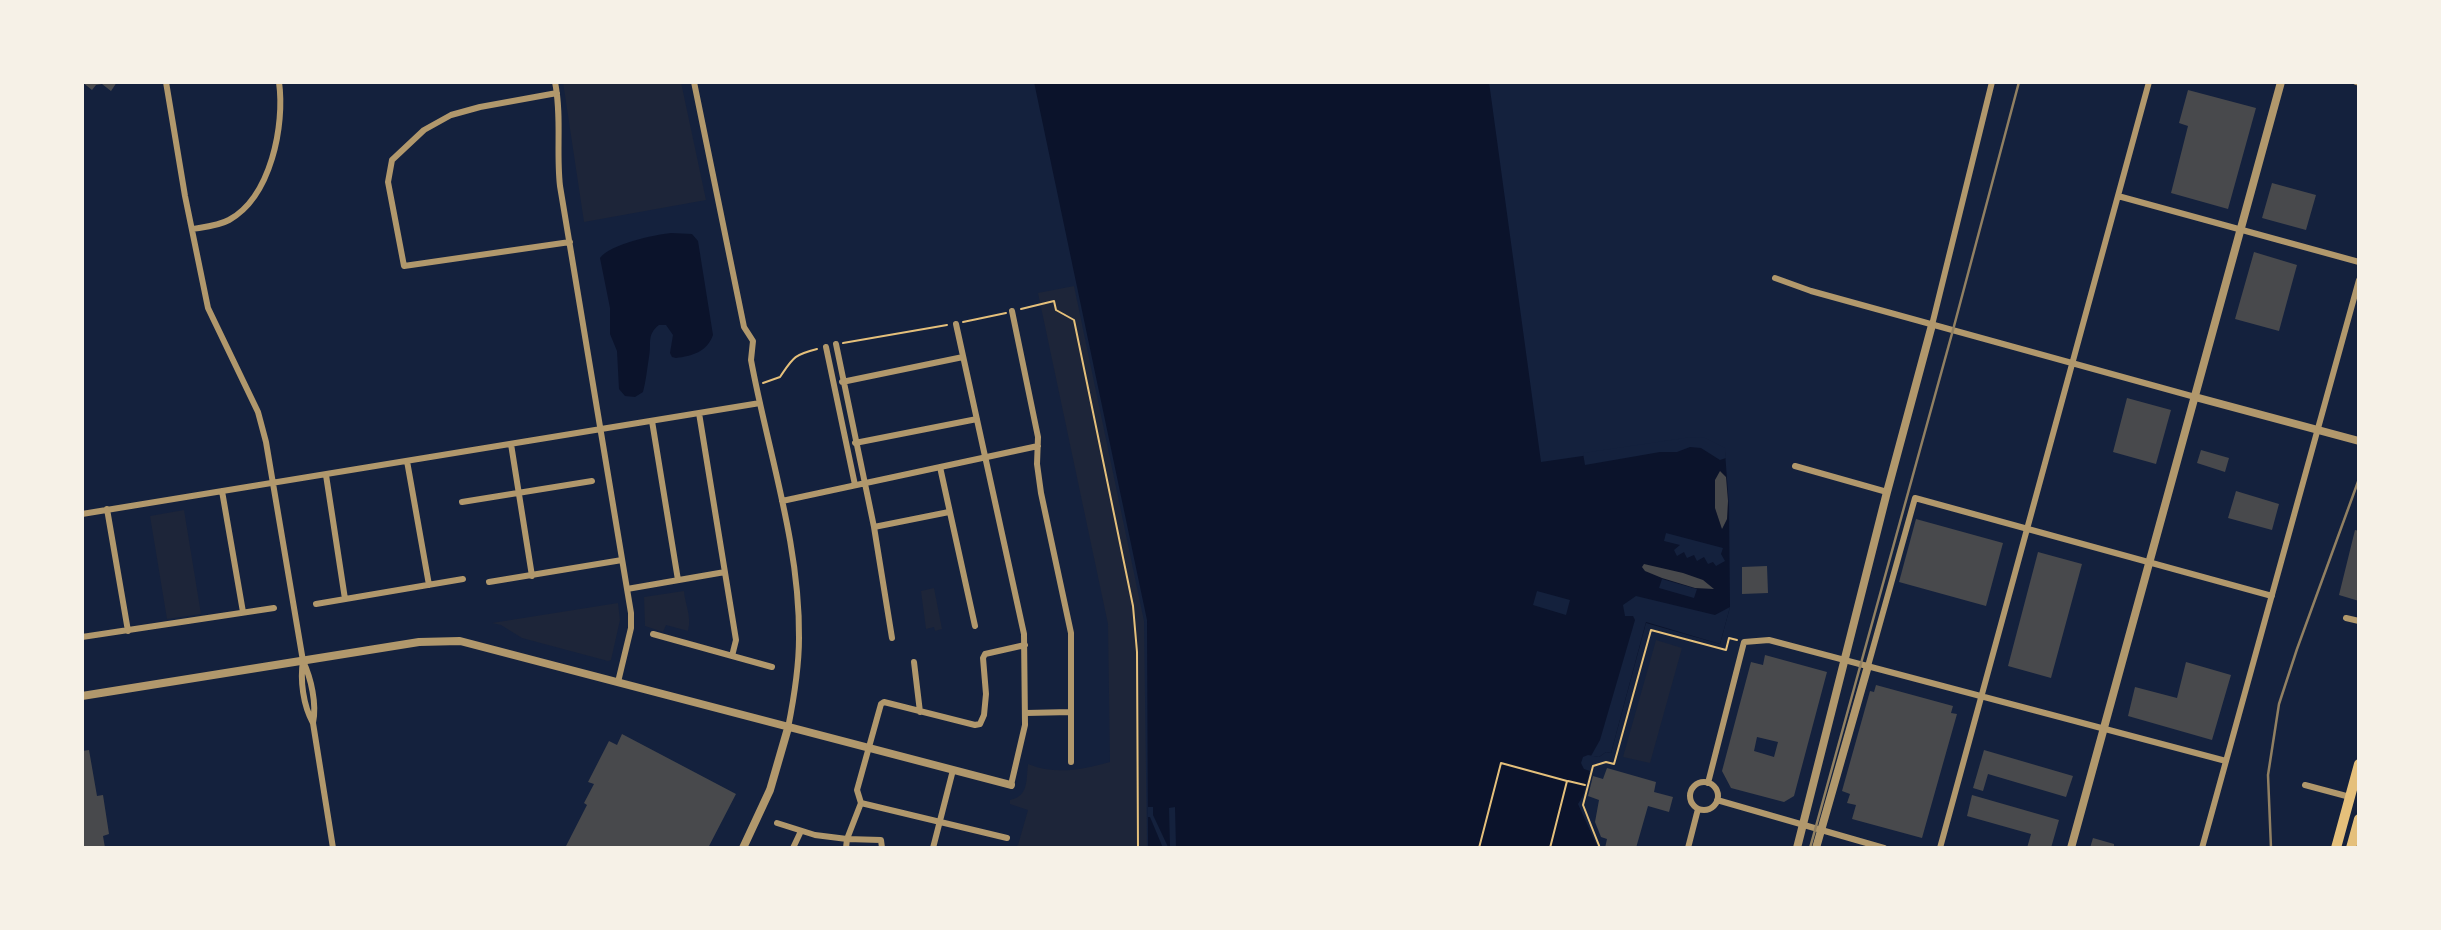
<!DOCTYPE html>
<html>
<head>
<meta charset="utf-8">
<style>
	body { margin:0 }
	#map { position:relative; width:2441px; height:930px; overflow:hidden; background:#14213d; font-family:"Work Sans",sans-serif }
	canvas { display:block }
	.frame { position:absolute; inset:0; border:84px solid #f6f1e7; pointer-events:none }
</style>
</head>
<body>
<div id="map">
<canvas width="2441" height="930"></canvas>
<div class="frame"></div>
</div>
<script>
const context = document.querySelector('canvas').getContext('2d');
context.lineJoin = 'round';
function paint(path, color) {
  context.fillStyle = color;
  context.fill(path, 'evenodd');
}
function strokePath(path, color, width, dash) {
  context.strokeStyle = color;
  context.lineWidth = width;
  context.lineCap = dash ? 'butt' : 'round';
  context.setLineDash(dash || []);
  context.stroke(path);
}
const green = new Path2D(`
	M563,82H681L706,200L584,222Z
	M1074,286L1144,621L1147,848H1014L1018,845L1028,810L1010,804V800C1029,796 1026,780 1028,764C1055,775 1081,770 1110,762L1108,624L1038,293Z
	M184,510L201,614L167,619L150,516Z
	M934,588L942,629L935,631L934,627L926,629L921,591Z
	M684,591C685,605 692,616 688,631L666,625L663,632L645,626L644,597Z
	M618,603L620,620L611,660L608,661L522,638L501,625L492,623Z
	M1656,640L1682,648L1650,763L1623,757Z`);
const water = new Path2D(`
	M1034,82H1489L1541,462L1693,440L1725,452L1729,506L1730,607L1720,644L1646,623L1611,753L1606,752L1599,757L1588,755L1583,757L1581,763L1584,769L1590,771L1583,796L1578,804L1598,848H1148L1147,620Z
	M671,233L692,234L698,241L713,335C707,352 692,356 676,358L672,357L670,353L673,335L666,325H659C646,335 652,344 649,357C647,369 646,381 643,392L635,397L625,396L619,389L617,351L610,334V308L600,258C610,244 654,235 671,233Z`);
const pier = new Path2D(`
	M1692,437L1705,438L1725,448L1726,458L1720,460L1701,448L1690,447L1677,452H1660L1585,465L1583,453Z
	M1666,533L1723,548L1721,554L1725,561L1716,566L1713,562L1708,564L1704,557L1697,561L1694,555L1687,558L1684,552L1677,556L1674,550L1680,545L1664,541Z
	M1662,579L1697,589L1694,598L1659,588Z
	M1537,591L1570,600L1566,615L1533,605Z
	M1636,596L1715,615L1730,607L1720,644L1646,622L1611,753L1606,752L1599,757L1591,756L1600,740L1635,620L1633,616H1625L1623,605Z
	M1148,807H1153V815L1168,847H1170L1169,808L1175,807L1176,848H1163L1150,817H1148Z`);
const building = new Path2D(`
	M82,82H117L111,91L102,84L96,85L92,90Z
	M2188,90L2256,108L2228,209L2171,193L2188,126L2179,123Z
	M2272,183L2316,195L2306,230L2262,218Z
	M2254,252L2297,265L2279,331L2235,319Z
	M2127,398L2171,410L2156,464L2113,452Z
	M2201,450L2229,458L2225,472L2197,463Z
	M1720,471L1726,477L1728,501L1727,519L1722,529L1715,508V480Z
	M2236,491L2279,504L2272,530L2228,518Z
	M1916,519L2003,543L1986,606L1899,582Z
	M2355,530L2359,531V601L2339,595Z
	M2038,552L2082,564L2051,678L2008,666Z
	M1644,564L1683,573L1703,580L1714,589L1695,588L1662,578L1645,571L1642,567Z
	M1767,566L1768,593L1742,594V567Z
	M1765,655L1827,672L1794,796L1784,802L1731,788L1722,771L1751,662L1763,665ZM1757,737L1778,742L1774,757L1754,751Z
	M2186,662L2231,675L2212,740L2128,716L2135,687L2177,698Z
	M1876,685L1953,706L1951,713L1957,714L1922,838L1852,819L1856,805L1847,803L1850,794L1842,791L1870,691L1874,692Z
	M622,734L736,794L708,848H565L587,805L584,803L594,784L588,782L609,741L617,745Z
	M89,750L97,796L103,795L109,834L103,836L105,848H82V751Z
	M1984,750L2073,776L2066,797L1988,774L1983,791L1973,788Z
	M1607,768L1656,782L1654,792L1673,797L1669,812L1648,806L1636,848H1605L1607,839L1601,837L1595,822L1599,800L1588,796L1593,776L1603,779Z
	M1972,795L2059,820L2051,848H2027L2031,834L1967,816Z
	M2093,838L2114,844V848H2090Z`);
const path = new Path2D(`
	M1021,309L1054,301L1056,310L1074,320L1133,606L1137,652L1138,848
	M963,322L1006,313
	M843,343L947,325
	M763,383L780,377C793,358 793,355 817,349
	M1568,781L1585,785
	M1479,848L1501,763L1567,781L1550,848
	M1600,848L1583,805L1593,766L1606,762L1614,764L1651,630L1726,650L1729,638L1737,640`);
const minor = new Path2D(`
	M166,82L185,196L208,308L258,412L266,442L303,661C311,678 317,704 313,723
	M555,82C562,117 556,151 560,186L631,613V628L618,682
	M694,82L744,327L753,341L751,360C768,452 800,544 799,638C799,668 794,698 788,728
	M2356,82L2359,83
	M557,93L480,107L451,115L424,130L392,160L388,182L404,266L570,242
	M2118,196L2359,262
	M192,229C204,227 218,226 229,220C271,197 285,125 279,82
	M1775,278L1811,291L2195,397
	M1012,311L1038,437L1037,464L1041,493L1071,633V762
	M956,324L1024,634L1025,725L1011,785
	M1932,325L1992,82
	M836,344L874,527L892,638
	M826,347L855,485
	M842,382L963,357
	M699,413L736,640L732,656
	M652,421L678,580
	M855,443L977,419
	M511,444L532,576
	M407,461L429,585
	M1795,466L1887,492
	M940,467L975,626
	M326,475L345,599
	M222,491L243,612
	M782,501L1038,446
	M462,502L592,481
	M107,509L128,631
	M82,514L760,403
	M874,527L949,512
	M489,582L622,560
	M627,589L725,572
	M316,604L463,579
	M2346,618L2359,621
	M653,634L772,667
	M82,637L274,608
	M303,661C300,680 303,705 313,723L333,848
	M914,662L920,712
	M1868,666L1915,498L2272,596
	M1026,713L1071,712
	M1690 796a14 14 0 1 1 28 0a14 14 0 1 1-28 0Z
	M1708,783L1744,642L1769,640L2226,761
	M2305,785L2350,797
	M1717,800L1884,848
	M861,803L1007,838
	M777,823L815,835L847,839L846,848
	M793,848L801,831
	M882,848L881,840L847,839L861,803L857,790L881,704L884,702L975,725L980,724L984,715L986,694L983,658L985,654L1025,645
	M933,848L953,770
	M1688,848L1698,809
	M1940,848L2149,82
	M2202,848L2359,280`);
const tertiary = new Path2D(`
	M2195,397L2359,441
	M82,696L419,642L460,641L1011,785
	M743,848L770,790L788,728
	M1797,848L1887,492L1932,325
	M1816,848L1868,666
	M2071,848L2281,82`);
const primary = new Path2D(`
	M2336,848L2359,764`);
const motorway = new Path2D(`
	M2351,848L2359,819`);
const rail = new Path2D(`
	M1810,848L1953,330L2019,82
	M2271,848L2268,775L2279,704L2297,649L2359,479`);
paint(green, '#1d2539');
paint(water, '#0b132b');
paint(pier, '#14213d');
paint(building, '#48494c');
strokePath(path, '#e5c07b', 2);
strokePath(minor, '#b1986c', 6);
strokePath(tertiary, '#b1986c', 8);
strokePath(primary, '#e5c07b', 10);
strokePath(motorway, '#e5c07b', 10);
strokePath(rail, '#918062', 2.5);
</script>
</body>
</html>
